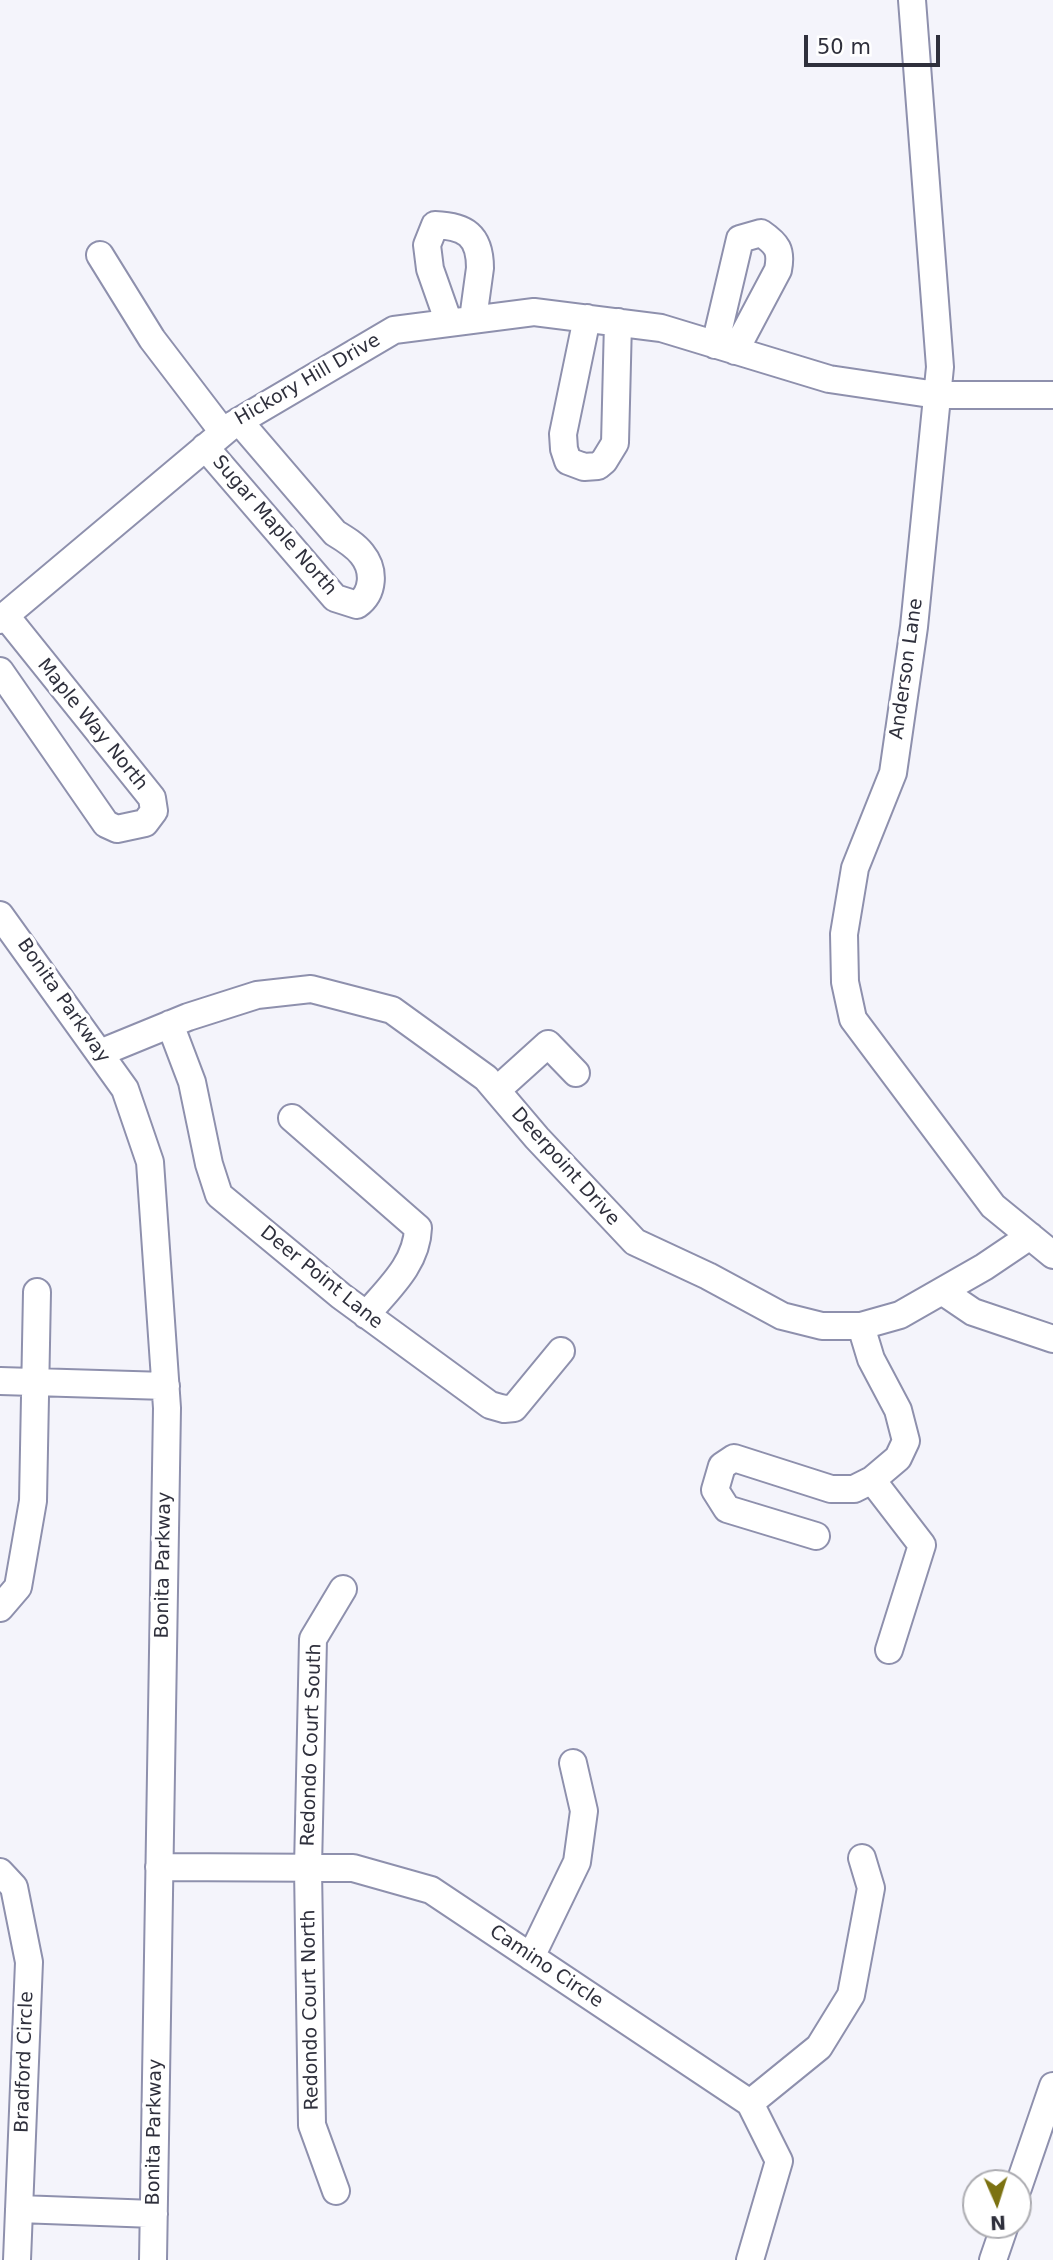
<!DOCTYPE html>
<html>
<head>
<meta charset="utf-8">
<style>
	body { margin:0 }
	#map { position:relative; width:1053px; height:2260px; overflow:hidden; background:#f4f4fb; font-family:"DejaVu Sans",sans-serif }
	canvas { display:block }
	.north { position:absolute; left:962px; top:2169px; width:70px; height:70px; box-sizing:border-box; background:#fff; border:2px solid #acacb1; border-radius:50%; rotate:177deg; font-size:19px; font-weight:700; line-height:28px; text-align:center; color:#2f303c }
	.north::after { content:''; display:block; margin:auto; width:24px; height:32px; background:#7c7212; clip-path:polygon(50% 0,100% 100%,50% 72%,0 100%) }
	.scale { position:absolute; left:804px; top:35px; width:136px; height:32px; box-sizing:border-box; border:4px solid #2f303c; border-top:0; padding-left:9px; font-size:21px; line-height:24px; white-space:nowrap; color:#2f303c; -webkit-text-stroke:5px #fff; paint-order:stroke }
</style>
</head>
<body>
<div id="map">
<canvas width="1053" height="2260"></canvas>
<div class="north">N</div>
<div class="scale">50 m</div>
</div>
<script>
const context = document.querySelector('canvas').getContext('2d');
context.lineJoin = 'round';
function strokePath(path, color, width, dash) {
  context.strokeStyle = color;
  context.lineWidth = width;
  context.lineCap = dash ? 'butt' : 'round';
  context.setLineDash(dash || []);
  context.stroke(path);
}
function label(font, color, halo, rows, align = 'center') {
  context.font = font + ' "DejaVu Sans",sans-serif';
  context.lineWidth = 7;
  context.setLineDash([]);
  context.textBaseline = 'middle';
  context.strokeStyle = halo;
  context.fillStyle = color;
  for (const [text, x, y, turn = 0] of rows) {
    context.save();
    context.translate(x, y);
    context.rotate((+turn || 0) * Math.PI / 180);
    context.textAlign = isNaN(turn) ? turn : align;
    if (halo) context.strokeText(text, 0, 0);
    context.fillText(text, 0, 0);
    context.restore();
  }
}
const minor = new Path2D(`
	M912,0L940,367L914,627L893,773L855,868L844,934L845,982L853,1019L993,1206L1053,1255
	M100,255L152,339L223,432
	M587,318L563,434L564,449L568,461L584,467L598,466L604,461L615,443L618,322
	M449,323L430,269L427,245L435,225C465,226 480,235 480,268L473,319
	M715,345L740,239L761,233C777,244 782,250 778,270L735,351
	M205,447L335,598L357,605C374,593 375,570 362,554C355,545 345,539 335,533L239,421
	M0,620L231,426L394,330L534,312L661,328L829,379L937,395H1053
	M0,671L106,824L117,829L145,823L154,811L152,798L5,615
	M0,915L125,1089L150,1162L167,1408L153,2260
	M170,1024L192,1082L209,1164L219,1195L341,1296L490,1405L504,1409L514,1408L561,1351
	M100,1053L188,1017L257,995L311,989L392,1010L486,1078L537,1138L635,1242L708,1276L782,1316L822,1326H861L900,1315L984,1267L1030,1236
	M497,1090L548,1044L576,1073
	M292,1118L418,1228C417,1264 388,1289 366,1315
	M942,1291L973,1312L1053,1339
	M0,1381L166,1386
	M872,1480L922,1545L889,1650
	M816,1536L727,1509L715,1490L722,1466L734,1458L831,1489H854L872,1480L898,1458L906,1441L898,1410L871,1359L861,1326
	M0,1608L18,1587L33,1501L37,1292
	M159,1867L353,1868L431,1890L750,2103L779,2161L750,2260
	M0,1872L14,1887L29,1962L17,2260
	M531,1957L577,1862L584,1811L573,1763
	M750,2103L819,2047L851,1995L871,1888L862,1858
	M1018,2188L1053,2086
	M336,2191L312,2125L308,1868L313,1639L343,1589
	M19,2209L154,2214
	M993,2260L1005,2225`);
const streetNames = [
	["Hickory Hill Drive",308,380,-30],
	["Sugar Maple North",274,526,49],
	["Anderson Lane",907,669,-82],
	["Maple Way North",92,725,51],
	["Bonita Parkway",63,1001,55],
	["Deerpoint Drive",565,1167,48],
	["Deer Point Lane",321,1278,39],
	["Bonita Parkway",164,1565,-89],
	["Redondo Court South",312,1745,-88],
	["Camino Circle",546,1967,34],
	["Redondo Court North",311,2010,-91],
	["Bradford Circle",25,2062,-88],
	["Bonita Parkway",155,2132,-89]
];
strokePath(minor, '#8e90ad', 30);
strokePath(minor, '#fff', 26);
label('19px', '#2f303c', '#fff', streetNames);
</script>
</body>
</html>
